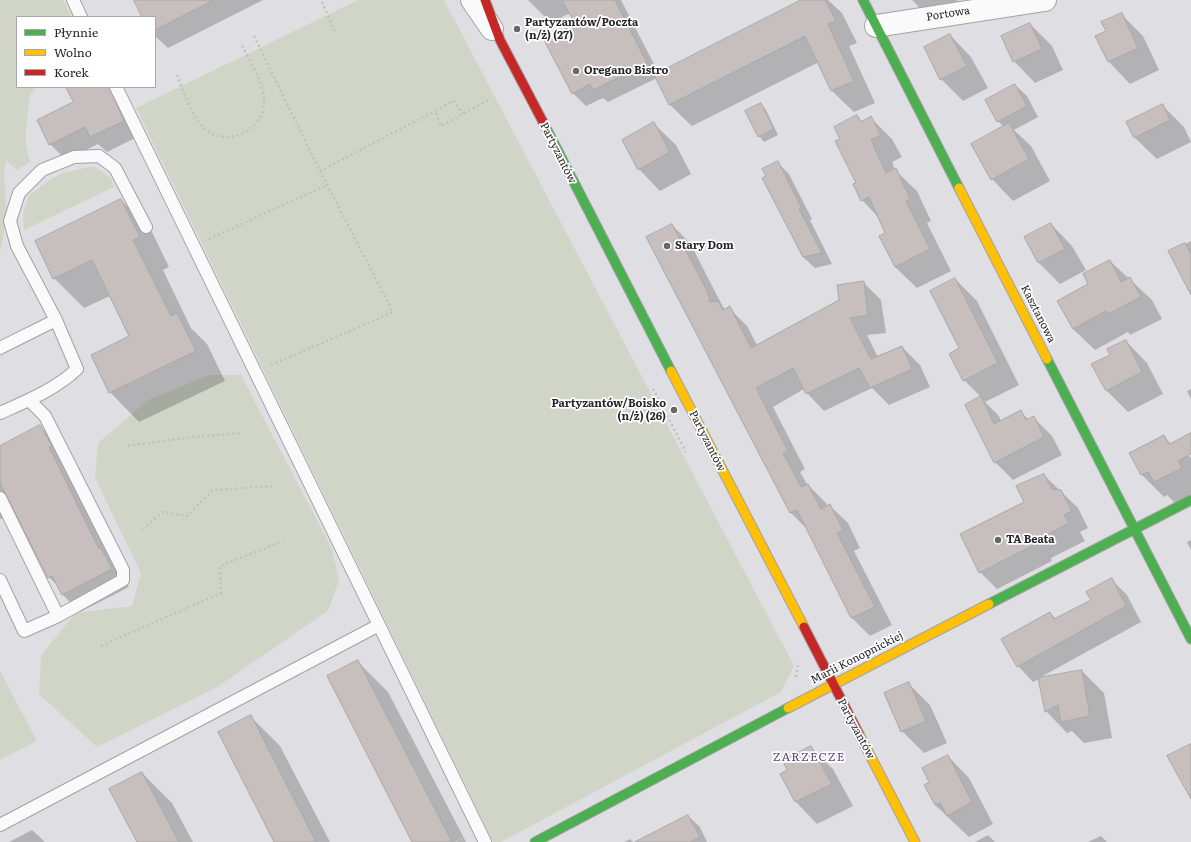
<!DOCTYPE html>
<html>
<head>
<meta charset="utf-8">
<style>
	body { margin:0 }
	#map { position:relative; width:1191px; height:842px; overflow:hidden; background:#dfdfe3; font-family:Literata,serif }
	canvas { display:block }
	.legend { position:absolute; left:16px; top:16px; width:140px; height:72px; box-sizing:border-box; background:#fff; border:1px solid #a9a8a9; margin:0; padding:5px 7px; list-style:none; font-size:12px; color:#272629 }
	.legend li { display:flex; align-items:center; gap:8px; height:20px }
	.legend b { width:20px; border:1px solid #a9a8a9 }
</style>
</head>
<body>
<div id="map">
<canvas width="1191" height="842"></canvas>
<ul class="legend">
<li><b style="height:5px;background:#4caf50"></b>Płynnie</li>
<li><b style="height:5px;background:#ffc107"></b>Wolno</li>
<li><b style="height:5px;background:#c62828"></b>Korek</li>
</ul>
</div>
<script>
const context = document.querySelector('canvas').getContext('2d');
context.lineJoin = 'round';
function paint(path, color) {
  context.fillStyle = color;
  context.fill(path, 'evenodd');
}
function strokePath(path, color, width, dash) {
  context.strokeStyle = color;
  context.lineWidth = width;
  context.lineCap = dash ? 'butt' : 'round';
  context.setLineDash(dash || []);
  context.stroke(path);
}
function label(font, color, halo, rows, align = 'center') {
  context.font = font + ' Literata,serif';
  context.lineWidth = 3.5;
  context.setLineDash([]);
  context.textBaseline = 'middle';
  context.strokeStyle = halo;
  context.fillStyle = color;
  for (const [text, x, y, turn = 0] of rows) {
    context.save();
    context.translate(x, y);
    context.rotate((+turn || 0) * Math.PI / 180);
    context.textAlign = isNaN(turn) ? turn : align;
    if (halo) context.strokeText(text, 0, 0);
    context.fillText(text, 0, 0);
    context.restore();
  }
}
const green = new Path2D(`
	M0,0H63L72,17H17V87H37L30,95L26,129V144L30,162L17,170L6,161C3,178 5,186 6,202C6,219 4,236 0,252Z
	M358,0H444L794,666L781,692L501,842H493L136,108Z
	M94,166L111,178L114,187L24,230L23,213L29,196L45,183L62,173Z
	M209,375H241L332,549L339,580L328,611L217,687L97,747L39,694L41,656L75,613L132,606L141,573L95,478L98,443L148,400Z
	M0,671L37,741L0,760Z`);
const shadow = new Path2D(`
	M135,0H263L168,48L155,36V17H143Z
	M528,0H621L659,74L804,0H828L842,13L857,43L849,46L875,103L854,112L832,91L819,62L692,126L670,105L657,78L608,102L603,98L586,106L573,93L576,24L570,13L551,23Z
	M912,0H959L927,15Z
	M1121,14L1143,36L1159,70L1130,84L1109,62L1097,37L1107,32Z
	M1030,24L1052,46L1063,70L1035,83L1014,61Z
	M950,35L971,57L988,88L963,101L941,79L925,48Z
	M1015,85L1027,96L1038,117L1014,130L1031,146L1050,181L1013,201L992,179L1004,127L998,121Z
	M67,87H118L139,136L107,152L98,144L66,160L50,144L75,103Z
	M761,104L766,110L778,135L764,142L759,136Z
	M1162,105L1184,127L1191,142L1157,159L1135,138Z
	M857,116L863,122L871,118L892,139L902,157L892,162L895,170L917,191L931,221L927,223L951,271L917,288L895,267L886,233L879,218L862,200L842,139Z
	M654,124L676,145L691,174L660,191L639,169Z
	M777,162L789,174L812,219L810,220L832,264L815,268L803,257Z
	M121,200L151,230L169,267L163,270L191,328L207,344L225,381L139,422L110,392L130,337L110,296L84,308L54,278Z
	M1051,224L1072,246L1086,270L1060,284L1039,263Z
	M672,225L690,243L723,307L726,310L729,308L747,326L757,345L840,300L863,282L881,300L886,333L867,335L878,357L902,347L920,365L930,387L889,405L872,388L824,411L807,393L804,389L773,407L805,469L800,472L807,484L826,503L827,507L830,506L848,523L860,548L854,551L892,625L870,636L852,618L807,529L791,513L647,237Z
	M1191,241V293L1170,252Z
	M1110,261L1152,300L1162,319L1130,335L1128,332L1095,350L1073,329L1059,302L1089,285Z
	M955,279L977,301L1019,385L985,402L999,416L1001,422L1021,412L1029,420L1034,418L1052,436L1062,455L1013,480L995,462L981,397L964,380Z
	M1126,341L1147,363L1163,394L1128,412L1106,390L1111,355Z
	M1191,389V399L1187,391Z
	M40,427L58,444L129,587L80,612L62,594L59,587L49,577L14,509L11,514L0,519V447Z
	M1163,436L1171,444L1175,442L1191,458V496L1176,504L1167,495L1164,497L1142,475L1131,453Z
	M1044,475L1078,508L1088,528L1080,532L1085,541L1051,558L1052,561L997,589L980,572Z
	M1191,540V550L1187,542Z
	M1111,579L1127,595L1141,622L1039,678L1082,671L1104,693L1112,738L1084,743L1072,731L1067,733L1046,711L1039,679L1033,682L1018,666L1050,613L1056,619L1092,600Z
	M358,662L388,692L466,842H413Z
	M909,684L930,705L947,743L924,753L902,731Z
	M250,716L280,746L330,842H275Z
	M811,748L833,769L853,806L817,824L796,802L781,774L789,770Z
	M948,756L969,778L993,824L969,837L935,805L931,782Z
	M142,773L172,803L193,842H138Z
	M688,816L700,827L707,842H637Z
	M32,830L45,842H9Z
	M988,835L995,842H975Z
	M1101,836L1107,842H1088Z
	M630,839L633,842H624Z`);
const building = new Path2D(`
	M134,0H214L155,30V17H142Z
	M562,0H615L647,63L593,90L590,84L572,94L544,40L575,24Z
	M801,0H825L836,21L828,24L854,81L831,91L805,36L669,105L654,75Z
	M1122,13L1138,48L1108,62L1095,36L1106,31L1101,22Z
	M1030,23L1042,49L1013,62L1001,36Z
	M950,34L967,66L940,80L924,47Z
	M1015,84L1027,106L997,122L985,100Z
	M66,87H109L124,121L90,137L85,127L49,145L37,120L73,102Z
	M761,103L774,129L758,137L745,111Z
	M1163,104L1170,120L1134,138L1126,122Z
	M857,115L861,122L871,116L881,135L871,140L886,173L896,168L910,199L906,201L930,249L895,267L879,236L885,233L869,197L861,201L853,184L856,183L835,141L840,139L834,127Z
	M654,122L670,152L638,170L622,140Z
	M1009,123L1029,159L991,180L971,144Z
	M778,161L801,207L799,209L822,253L803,257L762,178L766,176L762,169Z
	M121,199L140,237L133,240L171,316L177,313L196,351L109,393L91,355L129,336L92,260L53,279L35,241Z
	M1051,223L1065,249L1038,263L1024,237Z
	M672,224L708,293L710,302L718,301L723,310L730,306L751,348L839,300L837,285L864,281L868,315L850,318L871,359L902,346L912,369L870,388L859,368L806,394L793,368L756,388L788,451L783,453L801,487L808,484L821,509L830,504L843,530L837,533L875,607L851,618L797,510L790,513L646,237Z
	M1185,243L1191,254V295L1168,251Z
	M1110,260L1121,282L1130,277L1141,297L1108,314L1106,311L1073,329L1057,301L1088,284L1083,274Z
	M955,278L998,363L963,381L949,354L959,348L930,291Z
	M1126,340L1142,372L1106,391L1091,364L1110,355L1107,349Z
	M981,396L994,424L1021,410L1026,420L1034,416L1044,437L994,463L965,405Z
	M40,425L52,446L49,447L99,549L101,548L112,569L62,595L52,576L48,578L0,483V446Z
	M1191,433V454L1178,461L1182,468L1154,482L1148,472L1141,475L1129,453L1164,435L1169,444Z
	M1044,474L1052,489L1061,490L1072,511L1064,515L1069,523L1035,541L1036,544L979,573L960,534L1024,502L1016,486Z
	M1112,578L1126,606L1017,667L1001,639L1050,612L1054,619L1091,600L1086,592Z
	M358,660L452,842H412L327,676Z
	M1082,670L1090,716L1061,722L1058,705L1045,712L1038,678Z
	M909,682L926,721L901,732L884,693Z
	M251,715L316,842H274L218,732Z
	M1191,744V799L1167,756Z
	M811,746L832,784L795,802L780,774L787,770L783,761Z
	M948,755L972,802L947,816L940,803L935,805L924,785L929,782L922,768Z
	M142,772L179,842H137L109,789Z
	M688,815L700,837L690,842H635Z`);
const path = new Path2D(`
	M322,2L335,32
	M254,36L320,171L435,111
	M177,75C185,93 191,119 208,131C230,148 267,127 264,99C263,81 248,59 241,43
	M464,114L453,101L435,111L441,126L490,99
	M209,239L327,185
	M271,365L393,312L320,171
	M653,389L686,452
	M128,446L193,437L243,433
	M143,529L162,512L187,516L213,490L275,486
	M101,646L221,593L220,566L283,541
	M796,677L798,665
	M456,842L464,838`);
const lane = new Path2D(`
	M73,0L81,17
	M116,87L485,842
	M0,348L56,320L17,246L10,221L19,193L42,170L74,157L99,156L115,168L146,227
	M29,400L45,416L123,570V580L58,616
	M0,413C27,401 56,389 77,369L56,320
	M0,498L58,616L24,631L0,580
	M0,825L379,625`);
const street = new Path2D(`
	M472,0L492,29
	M876,26L1045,0`);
const fast = new Path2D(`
	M863,0L959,188
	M543,122L671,371
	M1047,359L1191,639
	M989,604L1191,500
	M535,842L788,708`);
const slow = new Path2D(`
	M959,188L1047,359
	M671,371L804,627
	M788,708L989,604
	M859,734L915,842`);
const jam = new Path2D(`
	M485,0L500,40L543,122
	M804,627L859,734`);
const markers = [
	[517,29,4,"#67676a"],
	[576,71,4,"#67676a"],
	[667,246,4,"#67676a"],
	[674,410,4,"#67676a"],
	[998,540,4,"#67676a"]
];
const streetNames = [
	["Portowa",948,14,-9],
	["Partyzantów",558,153,63],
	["Kasztanowa",1038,314,63],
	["Partyzantów",707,441,63],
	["Marii Konopnickiej",857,658,-27],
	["Partyzantów",856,729,62]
];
const poiNames = [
	["Partyzantów/Poczta",525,23],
	["(n/ż) (27)",525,36],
	["Oregano Bistro",584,71],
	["Stary Dom",675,246],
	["Partyzantów/Boisko",666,404,"right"],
	["(n/ż) (26)",666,417,"right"],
	["TA Beata",1006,540]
];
const neighbourhoodNames = [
	["ZARZECZE",809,757]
];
paint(green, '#d1d5c8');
paint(shadow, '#0003');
paint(building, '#c7bfbd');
strokePath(building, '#a9a7a8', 1);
strokePath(lane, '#a2a2a6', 14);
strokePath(street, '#a2a2a6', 24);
strokePath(fast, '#a2a2a6', 11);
strokePath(slow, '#a2a2a6', 11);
strokePath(jam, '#a2a2a6', 11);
strokePath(path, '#c0c0c0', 2.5, [2, 3]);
strokePath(lane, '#fafafb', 12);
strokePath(street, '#fafafb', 22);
strokePath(fast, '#4caf50', 9);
strokePath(slow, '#ffc107', 9);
strokePath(jam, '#c62828', 9);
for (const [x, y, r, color] of markers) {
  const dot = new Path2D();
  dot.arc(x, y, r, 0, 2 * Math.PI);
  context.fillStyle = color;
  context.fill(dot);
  strokePath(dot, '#fff', 1.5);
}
label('11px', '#272629', '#fff', streetNames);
label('bold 11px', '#272629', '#fff', poiNames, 'left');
context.letterSpacing = '1px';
label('12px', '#624784', '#fff', neighbourhoodNames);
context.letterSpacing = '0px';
</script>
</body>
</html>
